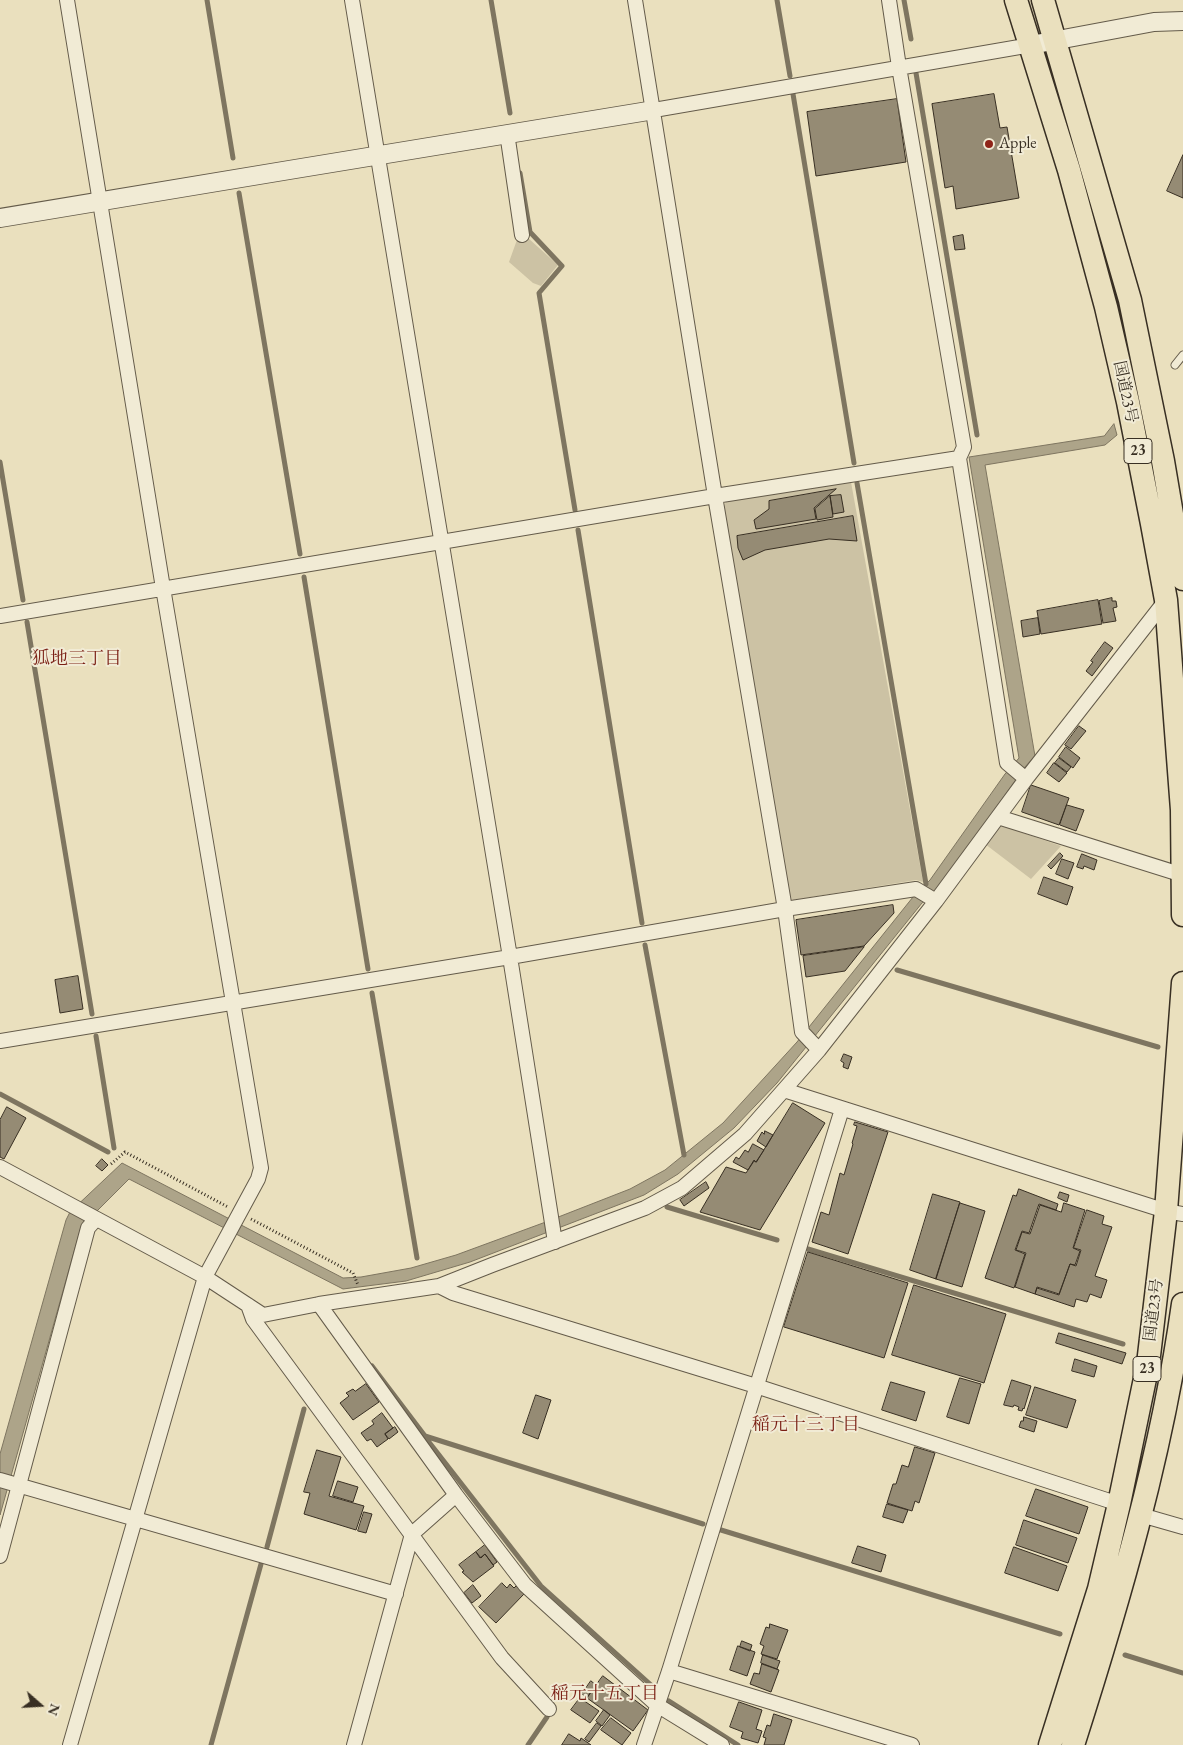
<!DOCTYPE html>
<html>
<head>
<meta charset="utf-8">
<style>
	body { margin:0 }
	#map { position:relative; width:1183px; height:1745px; overflow:hidden; background:#eae0be; font-family:"EB Garamond",serif }
	canvas { display:block }
	.north { position:absolute; left:15px; top:1680px; width:50px; height:50px; -webkit-text-stroke:4px #f1ebd5; paint-order:stroke; rotate:109deg; font-size:14px; font-weight:700; line-height:20px; text-align:center; color:#382f23 }
	.north::after { content:''; display:block; margin:auto; width:18px; height:22px; background:#382f23; clip-path:polygon(50% 0,100% 100%,50% 72%,0 100%) }
</style>
</head>
<body>
<div id="map">
<canvas width="1183" height="1745"></canvas>
<div class="north">N</div>
</div>
<script>
const context = document.querySelector('canvas').getContext('2d');
context.lineJoin = 'round';
function paint(path, color) {
  context.fillStyle = color;
  context.fill(path, 'evenodd');
}
function strokePath(path, color, width, dash) {
  context.strokeStyle = color;
  context.lineWidth = width;
  context.lineCap = dash ? 'butt' : 'round';
  context.setLineDash(dash || []);
  context.stroke(path);
}
function label(font, color, halo, rows, align = 'center') {
  context.font = font + ' "EB Garamond","Noto Serif JP",serif';
  context.lineWidth = 4;
  context.setLineDash([]);
  context.textBaseline = 'middle';
  context.strokeStyle = halo;
  context.fillStyle = color;
  for (const [text, x, y, turn = 0] of rows) {
    context.save();
    context.translate(x, y);
    context.rotate((+turn || 0) * Math.PI / 180);
    context.textAlign = isNaN(turn) ? turn : align;
    if (halo) context.strokeText(text, 0, 0);
    context.fillText(text, 0, 0);
    context.restore();
  }
}
const green = new Path2D(`
	M518,237L528,238L558,265L541,286L533,283L509,262Z
	M851,482L923,882L916,880L793,900L787,896L724,507L726,501Z
	M1000,825L1061,846L1031,879L985,844Z`);
const water = new Path2D(`
	M1114,424L1117,435L1105,445L985,465L1035,756L1024,768L937,891L922,903L777,1083L734,1128L678,1174L644,1195L470,1262L406,1281L343,1289L129,1179L81,1227L0,1515V1454L66,1220L70,1212L122,1163L343,1278L361,1277L411,1268L456,1255L543,1223L630,1189L665,1170L723,1123L797,1042L913,897L930,880L1005,774L1019,758L969,457L1104,436Z`);
const stream = new Path2D(`
	M207,0L233,158
	M491,0L510,113
	M777,0L790,76
	M904,0L911,39
	M916,73L977,435
	M793,94L854,463
	M520,173L530,232L562,266L539,293L575,510
	M239,193L300,554
	M0,462L23,600
	M857,483L926,884
	M578,530L642,923
	M304,577L368,969
	M27,622L92,1014
	M645,945L684,1155
	M897,970L1158,1047
	M372,993L417,1258
	M96,1036L114,1148
	M0,1094L108,1152
	M667,1207L777,1240
	M808,1249L1123,1344
	M372,1366L425,1436L703,1524
	M425,1437L541,1586L651,1685
	M721,1530L1060,1634
	M267,1547L304,1409
	M1125,1655L1183,1673
	M669,1701L738,1745
	M211,1745L261,1564
	M528,1745L547,1717`);
const building = new Path2D(`
	M994,94L1000,128L1007,127L1019,198L956,209L953,186L945,188L932,104Z
	M897,99L906,162L816,176L807,112Z
	M1183,155V198L1167,191Z
	M963,235L965,249L955,250L953,237Z
	M836,489L814,508L816,519L756,529L754,520L769,509V501Z
	M841,495L844,512L833,514L830,496Z
	M830,496L833,517L817,520L815,509Z
	M853,516L857,541L829,539L765,550L743,560L738,548L737,536Z
	M1112,598V601H1116L1117,607L1113,608L1116,621L1103,623L1099,601Z
	M1098,600L1102,624L1041,634L1037,611Z
	M1038,618L1040,634L1023,637L1021,621Z
	M1105,642L1113,648L1092,676L1086,671L1093,662L1091,661Z
	M1079,726L1086,731L1071,749L1065,745Z
	M1066,747L1080,758L1073,768L1059,757Z
	M1059,758L1071,767L1067,772L1055,763Z
	M1054,763L1067,773L1059,782L1047,773Z
	M1031,785L1069,798L1059,825L1022,812Z
	M1067,805L1084,810L1076,831L1060,825Z
	M1060,853L1063,856L1051,869L1048,866Z
	M1082,854L1097,860L1094,870L1084,866L1083,869L1077,867Z
	M1062,859L1074,863L1068,879L1056,874Z
	M1044,877L1073,887L1067,905L1038,894Z
	M893,905L894,913L864,946L801,955L796,920Z
	M864,947L845,971L806,977L803,956Z
	M78,976L83,1009L60,1013L55,980Z
	M844,1054L852,1057L848,1069L843,1067L844,1063L841,1061Z
	M793,1103L825,1123L760,1230L700,1212L726,1167L746,1173L754,1161L756,1162Z
	M7,1107L26,1118L4,1159L0,1157V1120Z
	M855,1122L888,1132L848,1254L812,1242L821,1212L829,1215L840,1173L844,1175L853,1144L852,1143L857,1126L854,1125Z
	M765,1131L773,1135L766,1147L757,1141L762,1132L764,1134Z
	M753,1144L764,1150L756,1162L754,1160L748,1170L733,1162L736,1157L739,1159L745,1150L748,1152Z
	M102,1159L108,1165L102,1171L96,1166Z
	M706,1182L709,1188L684,1206L680,1200Z
	M1019,1189L1058,1204L1056,1210L1039,1204L1029,1233L1022,1231L1015,1250L1025,1254L1014,1288L985,1278L1013,1195L1016,1196Z
	M1060,1192L1069,1195L1067,1202L1058,1198Z
	M933,1194L960,1202L936,1279L910,1270Z
	M960,1203L985,1211L962,1287L936,1279Z
	M1064,1203L1085,1210L1073,1248L1080,1251L1075,1265L1070,1264L1059,1294L1037,1287L1035,1294L1015,1287L1026,1253L1016,1250L1022,1232L1030,1234L1040,1205L1061,1212Z
	M1087,1210L1104,1216L1102,1224L1112,1227L1095,1276L1107,1280L1101,1298L1090,1294L1087,1302L1076,1299L1074,1307L1035,1294L1037,1288L1059,1295L1070,1264L1076,1266L1081,1250L1074,1248Z
	M808,1252L908,1283L884,1358L784,1327Z
	M914,1285L1006,1314L984,1383L892,1355Z
	M1059,1333L1126,1353L1122,1364L1056,1343Z
	M1075,1359L1097,1366L1094,1377L1072,1371Z
	M960,1378L981,1384L969,1424L947,1417Z
	M1012,1380L1031,1386L1024,1409L1023,1408L1022,1411L1018,1410L1019,1407L1014,1405L1013,1407L1004,1405Z
	M891,1382L925,1392L916,1421L882,1410Z
	M366,1384L379,1402L353,1420L340,1403L349,1396L346,1393L353,1389L355,1391Z
	M1035,1387L1076,1400L1067,1428L1026,1415Z
	M536,1395L551,1400L538,1439L523,1433Z
	M382,1413L393,1428L385,1434L388,1439L377,1447L371,1439L367,1441L361,1433L374,1424L372,1421Z
	M1024,1417L1037,1421L1034,1432L1019,1427L1021,1421H1023Z
	M395,1427L398,1432L389,1439L385,1434Z
	M915,1447L935,1453L919,1503L915,1501L912,1511L887,1503L893,1484H896L902,1465L908,1467Z
	M317,1450L341,1457L329,1496L364,1506L356,1530L304,1514L310,1493L304,1492Z
	M338,1481L358,1487L353,1502L333,1496Z
	M1036,1489L1088,1507L1079,1534L1026,1516Z
	M887,1504L908,1510L903,1523L883,1517Z
	M364,1512L372,1514L366,1533L358,1531Z
	M1024,1520L1077,1538L1068,1563L1016,1545Z
	M485,1545L497,1562L493,1565L485,1554L480,1558L476,1552Z
	M858,1546L886,1555L881,1572L852,1563Z
	M1014,1547L1067,1566L1058,1591L1005,1573Z
	M476,1552L481,1558L485,1554L494,1566L473,1582L462,1572L464,1571L459,1565Z
	M502,1583L507,1588L510,1584L514,1588L516,1586L524,1594L496,1623L479,1607Z
	M473,1585L481,1596L472,1603L464,1593Z
	M770,1624L788,1630L777,1659L761,1654L764,1646L760,1644L766,1627L769,1628Z
	M742,1641L752,1645L750,1651L740,1647Z
	M738,1646L755,1652L747,1676L730,1670Z
	M763,1655L780,1661L777,1669L761,1663Z
	M762,1664L779,1670L771,1692L750,1684L754,1673L759,1674Z
	M603,1676L648,1710L633,1731L587,1698Z
	M591,1681L596,1685L587,1698L582,1694Z
	M580,1698L599,1711L590,1723L571,1710Z
	M739,1702L762,1710L756,1729L762,1731L758,1743L741,1738L743,1732L730,1727Z
	M604,1710L610,1715L602,1726L596,1721Z
	M774,1714L792,1720L784,1745H764L766,1738L763,1737L767,1725L770,1726Z
	M611,1718L631,1733L622,1745L601,1730Z
	M597,1723L601,1726L589,1742L585,1739Z
	M569,1734L580,1741L581,1738L591,1745H562Z`);
const path = new Path2D(`
	M111,1164L125,1152L228,1207
	M251,1219L353,1273L358,1285`);
const service = new Path2D(`
	M1175,365L1183,355`);
const minor = new Path2D(`
	M67,0L163,588L261,1168L258,1179L205,1277L70,1745
	M352,0L510,957L555,1242
	M635,0L715,496L785,909L802,1032L819,1050
	M889,0L899,67L964,447L959,458L1007,763L1026,779
	M654,110L1031,45
	M507,133L522,235
	M0,616L715,496L959,458
	M998,817L1183,875
	M0,1041L510,957L785,909L916,889L936,901
	M784,1090L1166,1211L1183,1214
	M0,1167L205,1277L263,1315L319,1304L439,1286L492,1265L645,1208L682,1188L745,1134L819,1050L936,901L1026,779L1166,600
	M439,1286L453,1293L756,1386L1119,1504
	M319,1304L456,1495L525,1585L657,1705L722,1745
	M248,1305L253,1319L502,1658L549,1709
	M0,1480L396,1594
	M1141,1515L1183,1527
	M0,1556L88,1228L96,1219
	M669,1671L912,1745
	M354,1745L412,1534L456,1495
	M644,1745L669,1671L842,1109`);
const tertiary = new Path2D(`
	M1031,45L1154,22L1183,21
	M0,218C218,183 436,144 654,110`);
const trunk = new Path2D(`
	M1016,0L1069,170L1106,307L1128,402L1152,524L1166,600L1182,810L1183,915
	M1043,0L1130,300L1163,461L1183,579
	M1050,1745L1099,1589L1119,1504L1148,1364L1166,1211L1183,983
	M1073,1745C1119,1601 1162,1454 1183,1304`);
const markers = [
	[989,144,5,"#8f2418"]
];
const shields = [
	[1138,451,28],
	[1147,1369,28]
];
const shieldNames = [
	["23",1138,451],
	["23",1147,1369]
];
const poiNames = [
	["Apple",999,144]
];
const streetNames = [
	["国道23号",1125,392,78],
	["国道23号",1154,1310,-83]
];
const neighbourhoodNames = [
	["狐地三丁目",77,659],
	["稲元十三丁目",806,1425],
	["稲元十五丁目",605,1694]
];
paint(green, '#ccc2a4');
paint(water, '#ada489');
strokePath(water, '#7e7560', 1);
strokePath(stream, '#7e7560', 5);
paint(building, '#958b74');
strokePath(building, '#382f23', 1);
strokePath(service, '#645b4a', 9);
strokePath(minor, '#645b4a', 16);
strokePath(tertiary, '#645b4a', 20);
strokePath(trunk, '#382f23', 25);
strokePath(path, '#382f23', 3, [1, 2.5]);
strokePath(service, '#f1ebd5', 7);
strokePath(minor, '#f1ebd5', 14);
strokePath(tertiary, '#f1ebd5', 18);
strokePath(trunk, '#eae0be', 22);
for (const [x, y, r, color] of markers) {
  const dot = new Path2D();
  dot.arc(x, y, r, 0, 2 * Math.PI);
  context.fillStyle = color;
  context.fill(dot);
  strokePath(dot, '#f1ebd5', 2);
}
for (const [x, y, w] of shields) {
  const box = new Path2D();
  box.roundRect(x - w / 2, y - 12.5, w, 25, 4);
  context.fillStyle = '#f1ebd5';
  context.fill(box);
  strokePath(box, '#382f23', 1);
}
label('bold 15px', '#382f23', null, shieldNames);
label('16px', '#382f23', '#f1ebd5', poiNames, 'left');
label('16px', '#382f23', '#f1ebd5', streetNames);
label('18px', '#7a1f14', '#f1ebd5', neighbourhoodNames);
</script>
</body>
</html>
